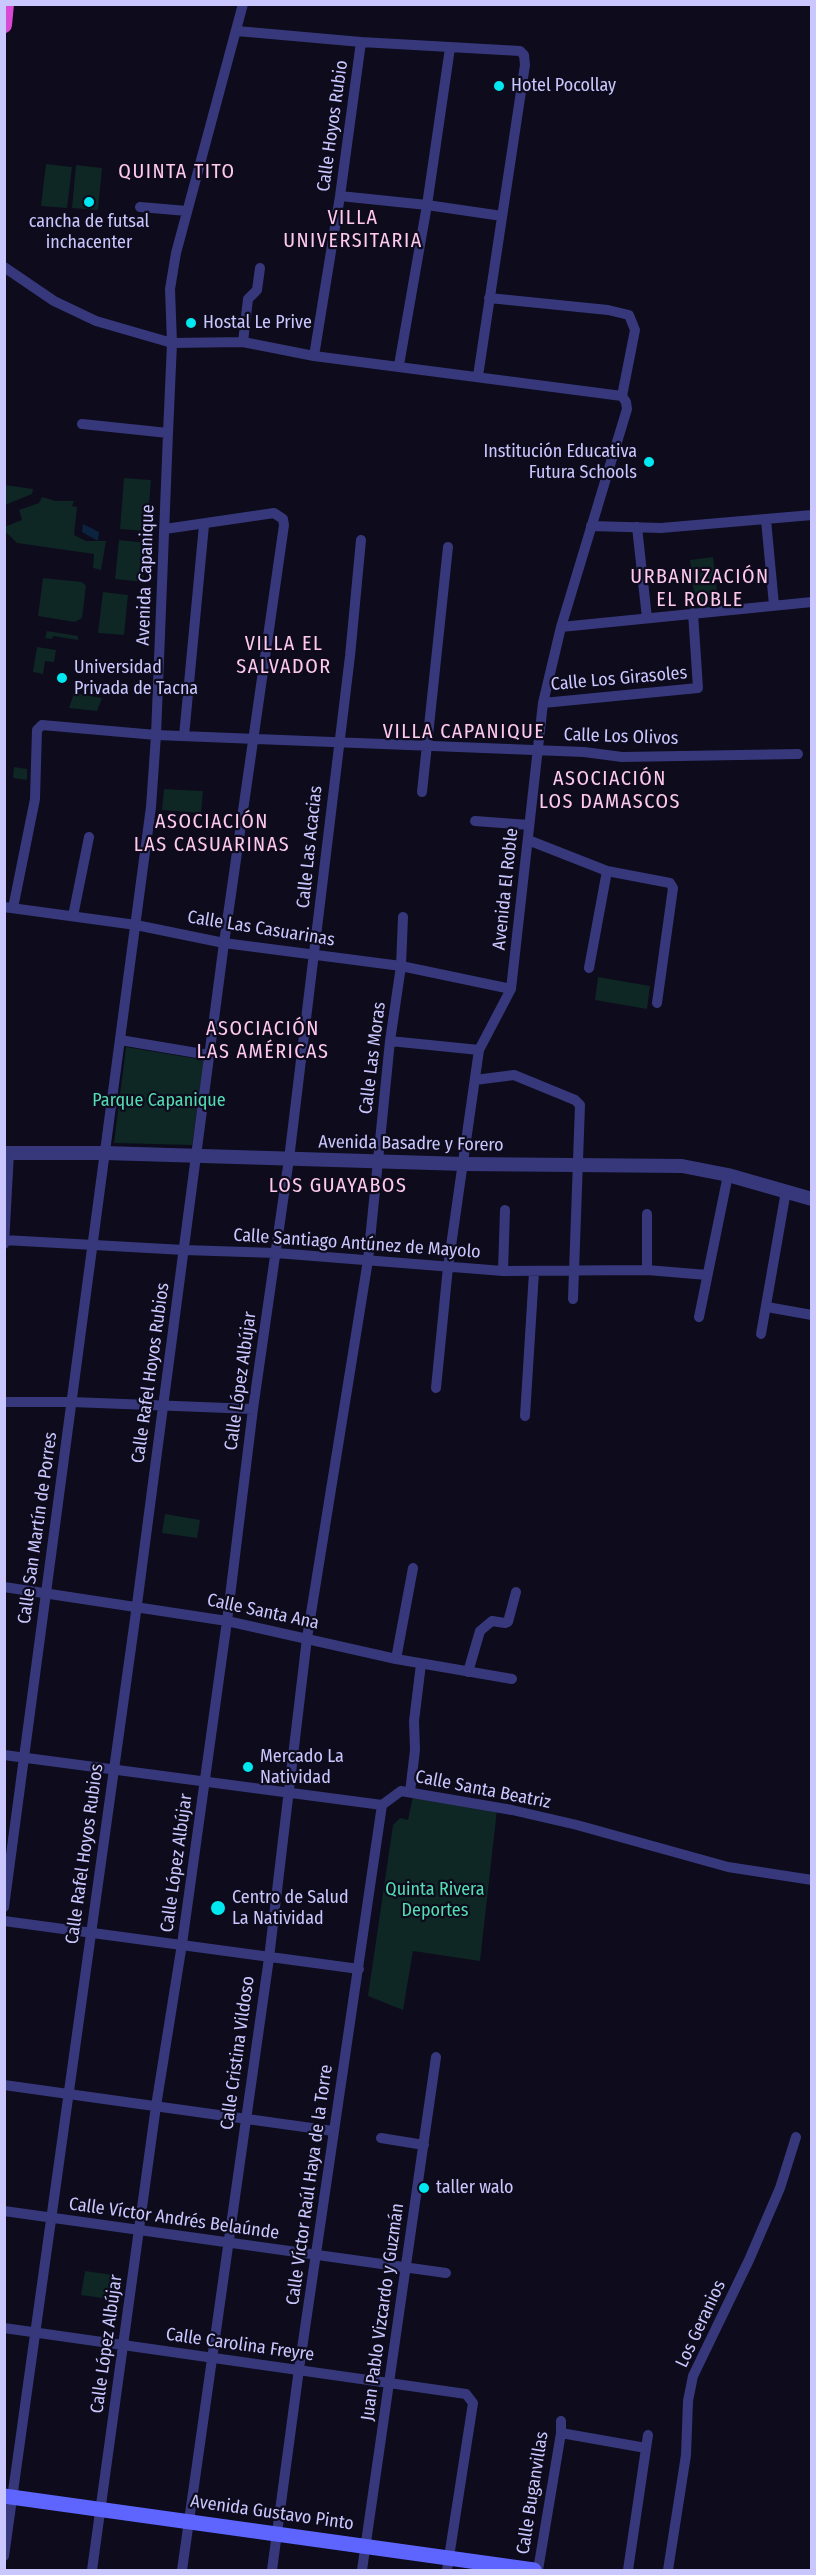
<!DOCTYPE html>
<html>
<head>
<meta charset="utf-8">
<style>
	body { margin:0 }
	#map { position:relative; width:816px; height:2575px; overflow:hidden; background:#0d0b1c; font-family:"Fira Sans Condensed",sans-serif }
	canvas { display:block }
	.frame { position:absolute; inset:0; border:6px solid #cac7ff; pointer-events:none }
</style>
</head>
<body>
<div id="map">
<canvas width="816" height="2575"></canvas>
<div class="frame"></div>
</div>
<script>
const context = document.querySelector('canvas').getContext('2d');
context.lineJoin = 'round';
function paint(path, color) {
  context.fillStyle = color;
  context.fill(path, 'evenodd');
}
function strokePath(path, color, width, dash) {
  context.strokeStyle = color;
  context.lineWidth = width;
  context.lineCap = dash ? 'butt' : 'round';
  context.setLineDash(dash || []);
  context.stroke(path);
}
function label(font, color, halo, rows, align = 'center') {
  context.font = font + ' "Fira Sans Condensed",sans-serif';
  context.lineWidth = 4.5;
  context.setLineDash([]);
  context.textBaseline = 'middle';
  context.strokeStyle = halo;
  context.fillStyle = color;
  for (const [text, x, y, turn = 0] of rows) {
    context.save();
    context.translate(x, y);
    context.rotate((+turn || 0) * Math.PI / 180);
    context.textAlign = isNaN(turn) ? turn : align;
    if (halo) context.strokeText(text, 0, 0);
    context.fillText(text, 0, 0);
    context.restore();
  }
}
const green = new Path2D(`
	M46,164L72,167L67,208L41,206Z
	M76,165L102,168L98,210L72,208Z
	M124,478L151,480L147,531L120,529Z
	M5,485L33,489L32,494L5,505Z
	M42,497L56,501H74L72,506L77,507L74,535L86,541H106L101,570L93,568L94,554L17,543L5,531L4,527L22,520L19,510L39,503Z
	M119,540L147,543L143,582L115,579Z
	M713,557L718,600L695,603L690,560Z
	M43,578L82,582L86,586L82,618L75,622L38,616Z
	M103,592L128,595L124,635L98,633Z
	M47,631L78,636V640L53,636L52,639L45,638Z
	M37,647L56,650L54,662L45,661L43,674L33,672Z
	M74,693L102,698L97,711L69,708Z
	M14,767L27,769V780L13,778Z
	M164,789L203,791L201,813L162,810Z
	M598,977L650,986L647,1009L595,1000Z
	M126,1047L204,1060L192,1145L114,1143Z
	M165,1514L200,1520L197,1538L162,1533Z
	M413,1796L497,1810L480,1961L413,1951L403,2010L368,1996L393,1825L400,1818L408,1820Z
	M85,2271L120,2276L116,2300L81,2295Z`);
const water = new Path2D(`
	M83,524L99,532L98,541L82,532Z`);
const minor = new Path2D(`
	M237,31L361,42L520,51L524,55L525,65L478,376
	M340,196L427,205L502,216
	M140,207L187,211
	M4,267L54,301L96,321L172,343L243,342L314,356L622,396
	M489,298L608,310L629,315L635,330L622,396
	M243,342L248,299L257,290L260,268
	M314,356L340,196L361,42
	M399,365L427,205L450,48
	M82,424L168,433
	M766,520L774,605
	M591,526L661,528L812,515
	M637,527L647,618
	M561,627L812,602
	M543,703L698,688L693,613
	M184,736L204,525
	M422,792L448,547
	M475,821L529,825
	M528,840L607,871L670,883L673,888L657,1003
	M4,907L136,925L224,943L401,966L511,989
	M13,908L35,799L37,730L42,725L156,735L584,752L622,757L798,754
	M73,916L89,837
	M589,968L607,871
	M120,1040L209,1055
	M390,1041L479,1050
	M475,1080L514,1075L575,1100L580,1105L573,1299
	M4,1240L184,1250L276,1253L503,1271L647,1270L707,1275
	M4,1244L9,1153
	M647,1270V1214
	M503,1271L505,1210
	M767,1307L812,1315
	M699,1317L728,1175
	M761,1334L786,1191
	M436,1388L448,1267L479,1050L511,989L543,703L561,627L627,409L626,402L622,396
	M4,1402H72L253,1409
	M525,1416L534,1272
	M4,1587L227,1621L396,1659L512,1679
	M396,1659L413,1568
	M468,1672L480,1631L492,1621L505,1623L508,1622L516,1592
	M4,1755L382,1805L401,1791L512,1810L577,1825L728,1867L812,1880
	M410,1792L415,1750L414,1721L421,1664
	M4,1907L151,807L156,735L168,433L172,343L170,289L176,253L243,4
	M4,1921L359,1969
	M4,2085L333,2131
	M381,2138L424,2145
	M4,2211L446,2273
	M4,2328L466,2394L473,2403L447,2570
	M561,2433L646,2448
	M4,2556L136,1612L224,943L284,525L283,519L274,513L165,529
	M92,2570L156,2106L182,1944L227,1621L253,1409L289,1159L350,656L361,540
	M182,2570L269,1958L307,1638L368,1260L390,1041L401,966L403,917
	M272,2570L299,2369L382,1805
	M362,2570L436,2057
	M538,2570L561,2433V2421
	M628,2570L648,2435
	M668,2570L686,2455L688,2401L693,2376L749,2260L780,2188L796,2137`);
const tertiary = new Path2D(`
	M4,1153H105L464,1164L682,1166L728,1175L812,1199`);
const secondary = new Path2D(`
	M4,2496L534,2570`);
const trunk = new Path2D(`
	M4,25L6,4`);
const markers = [
	[499,86,6,"#01e8f0"],
	[89,202,6,"#01e8f0"],
	[191,323,6,"#01e8f0"],
	[649,462,6,"#01e8f0"],
	[62,678,6,"#01e8f0"],
	[248,1767,6,"#01e8f0"],
	[218,1908,8,"#01e8f0"],
	[424,2188,6,"#01e8f0"]
];
const poiNames = [
	["Hotel Pocollay",511,86],
	["cancha de futsal",89,222,"center"],
	["inchacenter",89,243,"center"],
	["Hostal Le Prive",203,323],
	["Institución Educativa",637,452,"right"],
	["Futura Schools",637,473,"right"],
	["Universidad",74,668],
	["Privada de Tacna",74,689],
	["Mercado La",260,1757],
	["Natividad",260,1778],
	["Centro de Salud",232,1898],
	["La Natividad",232,1919],
	["taller walo",436,2188]
];
const streetNames = [
	["Calle Hoyos Rubio",333,126,-82],
	["Avenida Capanique",146,575,-88],
	["Calle Los Girasoles",619,679,-5],
	["Calle Los Olivos",621,737,2],
	["Calle Las Acacias",310,847,-84],
	["Avenida El Roble",506,889,-84],
	["Calle Las Casuarinas",261,929,9],
	["Calle Las Moras",373,1058,-83],
	["Avenida Basadre y Forero",411,1144,1],
	["Calle Santiago Antúnez de Mayolo",357,1244,4],
	["Calle Rafel Hoyos Rubios",151,1373,-82],
	["Calle López Albújar",241,1381,-82],
	["Calle San Martín de Porres",38,1528,-82],
	["Calle Santa Ana",263,1612,12],
	["Calle Santa Beatriz",483,1790,11],
	["Calle Rafel Hoyos Rubios",85,1854,-82],
	["Calle López Albújar",177,1863,-82],
	["Calle Cristina Vildoso",238,2053,-82],
	["Calle Víctor Raúl Haya de la Torre",310,2185,-82],
	["Calle Víctor Andrés Belaúnde",174,2219,8],
	["Juan Pablo Vizcardo y Guzmán",383,2312,-82],
	["Los Geranios",701,2324,-65],
	["Calle López Albújar",107,2344,-82],
	["Calle Carolina Freyre",240,2345,8],
	["Calle Buganvillas",533,2493,-81],
	["Avenida Gustavo Pinto",272,2513,8]
];
const parkNames = [
	["Parque Capanique",159,1101],
	["Quinta Rivera",435,1890],
	["Deportes",435,1911]
];
const neighbourhoodNames = [
	["QUINTA TITO",177,172],
	["VILLA",353,218],
	["UNIVERSITARIA",353,241],
	["URBANIZACIÓN",700,577],
	["EL ROBLE",700,600],
	["VILLA EL",284,644],
	["SALVADOR",284,667],
	["VILLA CAPANIQUE",464,732],
	["ASOCIACIÓN",610,779],
	["LOS DAMASCOS",610,802],
	["ASOCIACIÓN",212,822],
	["LAS CASUARINAS",212,845],
	["ASOCIACIÓN",263,1029],
	["LAS AMÉRICAS",263,1052],
	["LOS GUAYABOS",338,1186]
];
paint(green, '#0e2624');
paint(water, '#0c2340');
strokePath(minor, '#36387b', 10);
strokePath(tertiary, '#36387b', 14);
strokePath(secondary, '#5e65fe', 15);
strokePath(trunk, '#d849d4', 16);
for (const [x, y, r, color] of markers) {
  const dot = new Path2D();
  dot.arc(x, y, r, 0, 2 * Math.PI);
  context.fillStyle = color;
  context.fill(dot);
  strokePath(dot, '#0d0b1c', 2);
}
label('18px', '#cac7ff', '#0d0b1c', poiNames, 'left');
label('18px', '#cac7ff', '#0d0b1c', streetNames);
label('18px', '#54ddb2', '#0d0b1c', parkNames);
context.letterSpacing = '1.5px';
label('20px', '#ffc9ef', '#0d0b1c', neighbourhoodNames);
context.letterSpacing = '0px';
</script>
</body>
</html>
